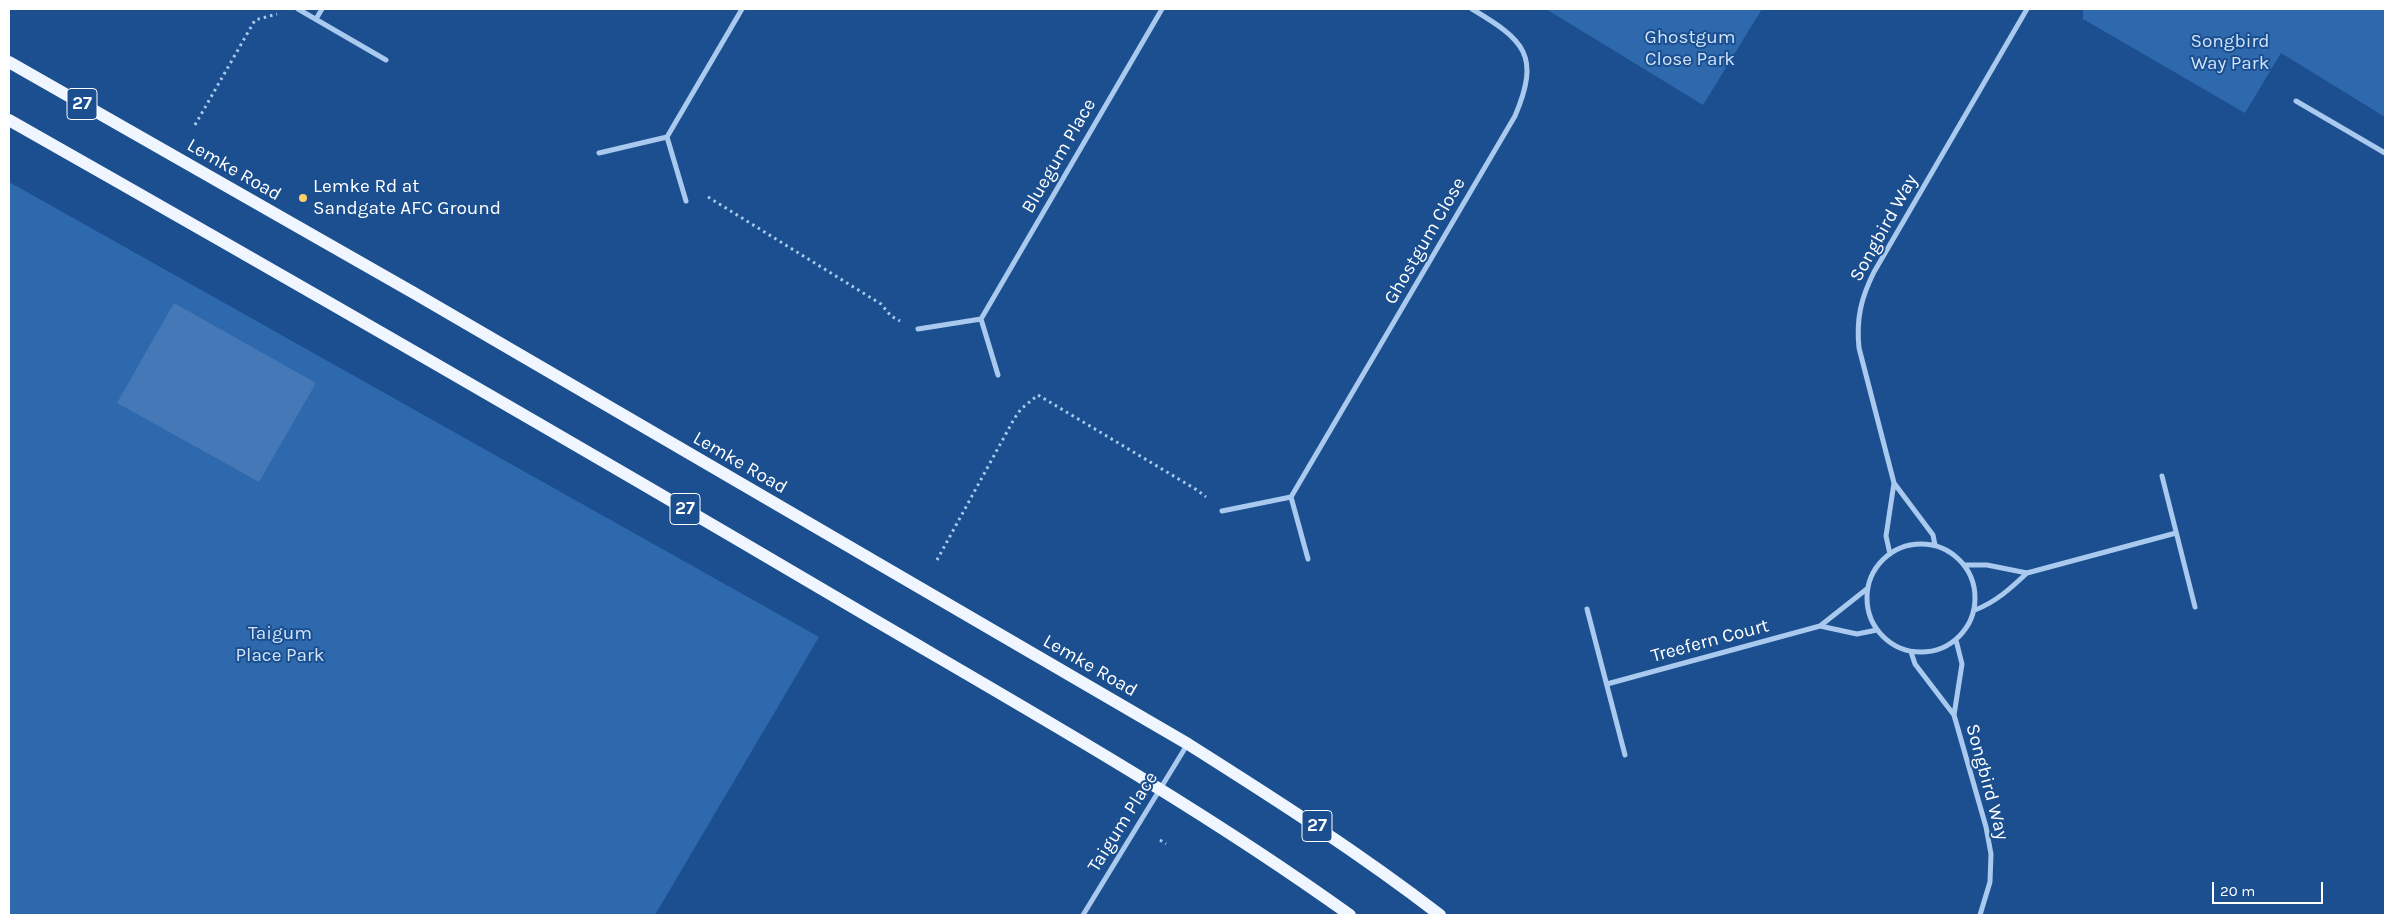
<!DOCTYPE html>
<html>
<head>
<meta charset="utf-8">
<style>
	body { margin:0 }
	#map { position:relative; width:2394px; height:924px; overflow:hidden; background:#1b4f8f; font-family:Karla,sans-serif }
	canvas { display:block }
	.frame { position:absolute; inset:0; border:10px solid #fff; pointer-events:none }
	.scale { position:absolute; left:2212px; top:882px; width:111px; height:22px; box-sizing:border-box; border:2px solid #fff; border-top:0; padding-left:6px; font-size:15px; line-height:18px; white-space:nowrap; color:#fff; -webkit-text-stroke:4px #1b4f8f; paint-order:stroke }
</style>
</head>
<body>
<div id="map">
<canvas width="2394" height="924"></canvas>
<div class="frame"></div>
<div class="scale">20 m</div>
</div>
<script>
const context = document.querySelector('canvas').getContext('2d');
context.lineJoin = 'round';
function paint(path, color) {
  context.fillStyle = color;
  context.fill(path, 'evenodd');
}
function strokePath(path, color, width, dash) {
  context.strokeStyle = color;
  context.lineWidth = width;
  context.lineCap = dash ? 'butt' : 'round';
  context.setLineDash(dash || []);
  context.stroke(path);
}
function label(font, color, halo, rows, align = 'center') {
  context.font = font + ' Karla,sans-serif';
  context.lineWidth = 4;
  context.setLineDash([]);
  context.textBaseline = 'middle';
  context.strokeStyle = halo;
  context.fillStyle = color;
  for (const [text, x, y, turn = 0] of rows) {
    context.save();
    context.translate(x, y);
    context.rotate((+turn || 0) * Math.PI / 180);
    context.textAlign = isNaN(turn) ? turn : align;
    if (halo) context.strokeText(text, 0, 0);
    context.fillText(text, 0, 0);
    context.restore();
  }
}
const green = new Path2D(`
	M1546,9H1762L1703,105Z
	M2083,9H2385V117L2281,53L2245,113L2083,19Z
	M9,182L819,637L655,915H9Z`);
const building = new Path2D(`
	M174,303L316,383L259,482L117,403Z`);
const path = new Path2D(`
	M195,125L255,20L277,14
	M708,197L881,304L891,316L900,321
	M937,560L1014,419L1021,409L1038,395L1197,490L1206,497
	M1160,840L1166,844`);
const minor = new Path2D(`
	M298,9L386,60
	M316,19L322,9
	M2296,101L2385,153
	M667,137L742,9
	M599,153L667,137L686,201
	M981,319L1162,9
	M918,329L981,319L998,375
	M2162,476L2195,607
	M1894,483L1933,535L1935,545
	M1291,497L1515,116C1541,55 1524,40 1472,9
	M1222,511L1291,497L1308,559
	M1867 598a54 54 0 1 1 108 0a54 54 0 1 1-108 0Z
	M1890,554L1886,536L1894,483L1859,348C1856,319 1861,298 1874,272L2027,9
	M1965,565H1987L2027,573L2176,533
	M1587,609L1625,755
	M1975,610C1996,602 2011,588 2027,573
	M1820,626L1857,634L1877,630
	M1911,652L1915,664L1954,715L1986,827L1991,854L1990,882L1980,915
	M1607,684L1820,626L1868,588
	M1954,715L1962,664L1956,640
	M1083,915L1187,745`);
const primary = new Path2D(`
	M9,62L414,293L1188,744C1275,799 1358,852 1440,915
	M9,120C286,277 562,436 837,598C1010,700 1187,798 1350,915`);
const markers = [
	[303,198,5,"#ffd166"]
];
const shields = [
	[82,104,30],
	[685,509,30],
	[1317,826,30]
];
const shieldNames = [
	["27",82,104],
	["27",685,509],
	["27",1317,826]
];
const parkNames = [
	["Ghostgum",1690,38],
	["Close Park",1690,60],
	["Songbird",2230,42],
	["Way Park",2230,64],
	["Taigum",280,634],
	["Place Park",280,656]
];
const streetNames = [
	["Bluegum Place",1059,156,-60],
	["Lemke Road",234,170,30],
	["Songbird Way",1884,228,-61],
	["Ghostgum Close",1425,241,-60],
	["Lemke Road",740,463,30],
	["Treefern Court",1710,641,-15],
	["Lemke Road",1090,666,30],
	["Songbird Way",1987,782,75],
	["Taigum Place",1123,822,-58]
];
const poiNames = [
	["Lemke Rd at",313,187],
	["Sandgate AFC Ground",313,209]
];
paint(green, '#2e69ad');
paint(building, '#4478b7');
strokePath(path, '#a9c9ee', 3, [2.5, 4]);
strokePath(minor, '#a9c9ee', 5);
strokePath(primary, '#f0f6ff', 12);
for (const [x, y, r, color] of markers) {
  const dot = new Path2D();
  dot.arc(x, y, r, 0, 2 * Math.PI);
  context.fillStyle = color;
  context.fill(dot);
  strokePath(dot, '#1b4f8f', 2);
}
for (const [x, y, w] of shields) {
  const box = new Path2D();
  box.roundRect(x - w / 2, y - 15.5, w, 31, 4);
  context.fillStyle = '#1b4f8f';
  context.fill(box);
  strokePath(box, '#fff', 1);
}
label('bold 18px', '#fff', null, shieldNames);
label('19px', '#cfe3fa', '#1b4f8f', parkNames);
label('19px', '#fff', '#1b4f8f', streetNames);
label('19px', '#fff', '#1b4f8f', poiNames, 'left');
</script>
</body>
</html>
